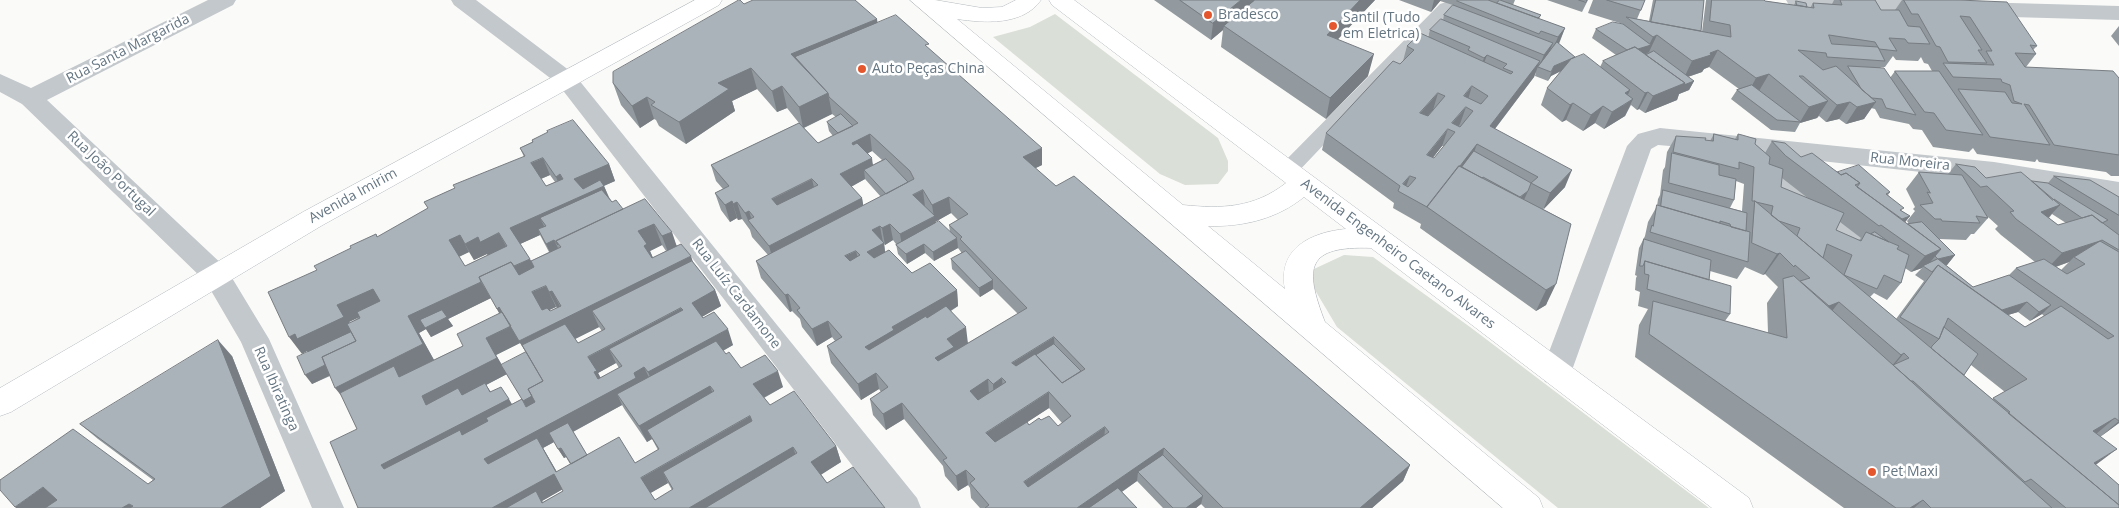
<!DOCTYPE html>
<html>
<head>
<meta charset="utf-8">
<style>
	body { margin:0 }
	canvas { display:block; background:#fafaf8 }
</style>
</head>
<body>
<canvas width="2119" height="508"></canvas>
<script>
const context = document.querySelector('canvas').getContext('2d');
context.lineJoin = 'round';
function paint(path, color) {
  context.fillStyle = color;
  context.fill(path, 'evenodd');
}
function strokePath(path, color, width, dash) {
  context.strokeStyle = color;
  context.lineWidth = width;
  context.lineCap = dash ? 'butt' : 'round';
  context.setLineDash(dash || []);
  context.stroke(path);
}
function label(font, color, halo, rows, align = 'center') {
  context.font = font + ' "Open Sans",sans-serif';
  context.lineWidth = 5;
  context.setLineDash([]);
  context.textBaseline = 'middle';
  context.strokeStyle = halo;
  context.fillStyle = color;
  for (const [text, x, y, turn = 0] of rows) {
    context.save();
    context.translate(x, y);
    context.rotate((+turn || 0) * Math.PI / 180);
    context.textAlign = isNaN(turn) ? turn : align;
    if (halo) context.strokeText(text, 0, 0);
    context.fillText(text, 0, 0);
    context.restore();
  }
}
const green = new Path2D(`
	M1055,14L1218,138L1228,161V171L1218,184L1185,185L1160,174L993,37L1030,27Z
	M1344,255L1373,257L1470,327L1709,508H1558L1337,327L1312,285L1314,269Z`);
const service = new Path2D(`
	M1446,2L1452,4L1454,7L1452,10L1294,176L1287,178L1280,176L1278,171L1280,166L1440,4Z
	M1760,161L1767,162L1859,232L1862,237L1859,242L1852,244L1845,242L1753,172L1751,167L1753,162Z`);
const minor = new Path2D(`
	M208,0H236L233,5L47,100L226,268L269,339L344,508H312L241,342L206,282L22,104L0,92V74L31,88Z
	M451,0H476L574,74L917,498L921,508H885L558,84L454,5Z
	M1786,0H1929L1943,2L1946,7L1943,12L1935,14L1797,7L1789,5Z
	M1975,2L2119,6V20L1975,16L1967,14L1964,9L1967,4Z
	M1660,128L1994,162L2119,182V200L1994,180L1730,151L1658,145L1651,149L1571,373L1567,382L1556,385L1545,382L1541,373L1627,146L1638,134Z`);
const secondary = new Path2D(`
	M695,0H722L719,5L321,226L11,412L0,416V388L303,212Z`);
const primary = new Path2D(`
	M910,0H935L982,8L1002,7L1016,0H1041C1023,26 984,23 957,19L1183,205C1222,209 1254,208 1286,183L1052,5L1049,0H1074L1749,498L1753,508H1712L1371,248C1306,246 1304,267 1325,322L1539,498L1543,508H1503ZM1304,197L1346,229C1312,232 1277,248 1285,289L1208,226C1243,227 1277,219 1304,197Z`);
const wall = new Path2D(`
	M1154,0H1375L1338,39L1368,76L1326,119L1221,47L1223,30L1211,40Z
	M1399,0H1515L1513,5L1541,15L1539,19L1565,28L1559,44L1575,57L1600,67L1603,61L1616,55L1592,38L1596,29L1623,24L1588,13L1593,0H1645L1637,19L1649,21L1653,0H1704L1701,31L1702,32L1706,0H1764L1765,1L1794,5L1796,1L1810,8L1813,3L1832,4L1834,0H1875L1881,10H1895L1902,0H1958L2037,46L2033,50L2036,54L2026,67L2119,78V176H2111L2106,172L2039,162L2037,159L2035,162L1977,154L1973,148L1969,152L1933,147L1922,130L1913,129L1909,124L1880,118L1875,109L1871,108L1864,119L1846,124L1839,119L1826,122L1819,116L1817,118L1800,123L1795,132L1771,130L1731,99L1737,90L1739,89L1709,67L1704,69L1702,72L1688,77L1694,81L1689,90L1679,94L1677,100L1645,113L1639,109L1637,110L1631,105L1625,116L1604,129L1595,123L1583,131L1566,120L1562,122L1541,105L1547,88L1561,71L1551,76L1548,81L1535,76L1536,71L1534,77L1495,129L1565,187L1543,209L1571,224L1546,305L1536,311L1420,228L1421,224L1393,208L1394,203L1322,150L1326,133L1403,61L1407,46L1428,37L1430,30L1443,20L1444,15L1453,5L1440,1L1431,12ZM1893,56L1896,60L1918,61L1921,57L1924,63L1928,64L1932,71H1895L1890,78L1880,68L1881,67H1885ZM1442,146H1444L1434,158H1433Z
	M1547,0H1588L1582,12Z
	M744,4L877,19V23L929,49L1042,165L1035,168L1056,186L1410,465L1403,481L1372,508H1205L1201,504L1196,508H1163L1137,481L1122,492L1137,508H980L971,498L970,488L968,485L958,491L945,476L943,466L904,419L886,430L873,415L870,399L881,392L879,389L861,400L831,363L827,346L835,341L832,337L817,346L802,327L800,319L792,311L790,312L761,278L756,261L768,255L752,237L750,230L742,219L738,220L737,218L730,222L721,210L715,193L723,189L716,181L711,165L799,123L787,108L777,112L757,89L732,101L735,111L686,144L659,126L656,120L654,119L640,128L621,105L613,83ZM832,114L836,117L827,122L829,131L833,136L818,143L804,128ZM872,151L882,160L873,165L868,153ZM865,179L881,197L863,206L862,198L851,187ZM951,213L958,220L949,225L950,232L935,223V222ZM893,240L896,244L898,254L907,264L925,253L934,261L958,248L961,252V253L951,259L952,269L980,297L993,289L1018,314L968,343L951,311L958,306L957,290L912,273L885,252L884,244L885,245ZM1049,408L1062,423L1058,426L1041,420L1029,425L1027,422Z
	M2119,26V46L2111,36Z
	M547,131L609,164L615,181L604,186L609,197L612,202L623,209L645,199L677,246L692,261L715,290L721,306L702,317L733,345L723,351L726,354L741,368L783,387L764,398L770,405L836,446L841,462L821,474L827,483L885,508H358L357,429L342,396L330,376L312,384L308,352L307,351L302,354L317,270L351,248L376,234L378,237L428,208L424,202L524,157L520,148L532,142V140L548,133ZM550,175L555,182L546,186L541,179ZM540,235L549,252L531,261L520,244ZM662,245L666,251L653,258L650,251ZM469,252L474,260L487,254L488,255L465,266L459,257ZM491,298L499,313L463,346L434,360L419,333L426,329L431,337L453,326L448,319ZM556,307L557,308L550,311L549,310ZM359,317L350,323L349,322ZM599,327L602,331L578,343L575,339ZM520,343L526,352L502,365L496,355ZM616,363L619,368L601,378L598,373ZM507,374L522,399L512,404L491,392L486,385ZM622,405L625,410L647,442L652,439L658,450L635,463L587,455L573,432ZM554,442L564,458L566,457L570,464L557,472L543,448ZM668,483L672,490L655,500L650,493ZM563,489V491L543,502L542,501Z
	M1714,134L1735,139L1738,134L1755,144L1765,153L1772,141L1801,157L1890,192L1888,195L1902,211L1910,216L1905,222L1908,224H1909L1907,221L1915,211L1913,209L1915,207L1906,189L1919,172L1948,174L1956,164L1986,178L2048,183L2054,176L2119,197V423L2100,437L2096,465L2119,508H1844L1635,357L1639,325L1648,309L1638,306L1640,292L1635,290L1636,278L1637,276L1635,275L1639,248L1645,236L1648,222L1657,206L1658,199L1660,195L1663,170L1665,167L1667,152L1676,136L1710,141ZM1782,178L1809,199L1781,187ZM1736,181L1744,184L1742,211L1730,208L1734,200ZM2052,214L2066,223L2058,225L2049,218ZM1988,217L1998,226L1995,229L2001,235L2035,262L2016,268L2009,275L1973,287L1946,265H1947L1955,255L1939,239L1966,240L1971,234H1974L1988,218ZM1840,222L1861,238L1859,240L1836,230ZM2069,262L2061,270L2056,267ZM1745,267L1763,275L1765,274L1778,287L1767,303L1768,333L1725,321L1730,314L1709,280L1710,271L1737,279ZM1905,268L1911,272L1922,268L1915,275L1924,281L1896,319L1870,297L1874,293L1887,300L1901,283ZM2018,312L2030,321L2042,314L2044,316L2025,327L2008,315ZM1971,365L2005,392L1992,399L1964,375Z
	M232,356L285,491L260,508H16L148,484L153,480L98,439L80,424Z`);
const shadedWall = new Path2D(`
	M1241,0H1259L1224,26L1223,30L1211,40L1213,23Z
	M1360,0H1375L1322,56L1327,35Z
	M1434,0H1441L1431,12Z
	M877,19L880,40L805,72L791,54Z
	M1565,28L1558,45L1551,54L1558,37Z
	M1657,35L1649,52L1646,54L1625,62L1629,52L1649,45L1653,37Z
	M1553,43L1546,60L1539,67L1544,55Z
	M1718,50L1709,67L1704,69L1702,72L1684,78L1692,61Z
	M1374,54L1368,76L1326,119L1330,98Z
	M1487,55L1481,72L1478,75L1484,58Z
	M1575,57L1571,66L1551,76L1548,81L1554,66Z
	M1540,61L1534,77L1484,143L1490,126Z
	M751,68L757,89L732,101L735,111L686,144L679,122L718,83Z
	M1769,74L1759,91L1747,95L1756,78Z
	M1694,81L1689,90L1679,94L1677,100L1645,113L1653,96L1685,83Z
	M782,86L787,108L777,112L772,91Z
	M1472,86L1467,103L1464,96Z
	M1630,90L1623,106L1633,99L1625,116L1604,129L1612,112L1625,93Z
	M1648,92L1639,109L1637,110L1645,93Z
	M828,93L832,114L803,128L799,107Z
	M1438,93L1433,110L1415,129L1420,113Z
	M647,97L654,119L640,128L632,106Z
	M1828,101L1817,118L1800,123L1801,122H1800L1809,107Z
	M1850,102L1839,119L1826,122L1837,105Z
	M1876,102L1864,119L1846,124L1857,107Z
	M1573,103L1566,120L1562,122L1570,105Z
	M1603,106L1595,123L1583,131L1591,115Z
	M1466,107L1460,124L1454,132L1452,123Z
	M1448,129L1442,146L1422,171L1427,155Z
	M870,134L872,151L855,160L844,138Z
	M1477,144L1471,161L1428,208Z
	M1042,148V165L1024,174L1023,157Z
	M543,158L550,175L538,180L531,163Z
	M872,158L874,174L864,170L865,179L843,191L840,174Z
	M609,164L615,181L582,195L574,179Z
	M1572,170L1565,187L1543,210L1550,193Z
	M560,174L568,191L563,193L556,177Z
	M1410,176L1404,192L1403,184Z
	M812,179L816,196L777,216L772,199Z
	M604,186L611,203L546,226L540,218L547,232L538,229L540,235L518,245L510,228Z
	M913,188L923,190L925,207L913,198Z
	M1528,191L1524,200L1520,198Z
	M949,197L951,213L935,222L937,233L903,251L900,234L934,217L932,205Z
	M862,198L865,215L774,263L769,246Z
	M732,201L737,218L730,222L725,205Z
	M737,202L742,219L738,220L733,204Z
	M2060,205L2044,222L2041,212Z
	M749,211L754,228L748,220L745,213Z
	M1910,216L1902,226L1894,223Z
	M654,224L662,245L650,251L656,265L653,267L638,231Z
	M890,224L893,240L885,245L882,228Z
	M880,226L883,243L872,230Z
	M672,232L679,253L670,257L662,236Z
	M499,233L508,250L490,259L487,254L474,260L465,244L478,237Z
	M460,235L469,252L458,257L449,240Z
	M957,238L958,248L934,261L933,252Z
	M554,240L562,256L554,261L546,244Z
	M2100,241L2074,257L2069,262L2046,270L2062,253Z
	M884,243L886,260L870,268L867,252Z
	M924,244L925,253L907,264L906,254Z
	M1941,249L1927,266H1923L1922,268L1911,272L1925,256Z
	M856,251L860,267L849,273L845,256Z
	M1780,253L1765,274L1763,275L1777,254Z
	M1955,255L1947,265L1930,268L1938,259Z
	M691,256L698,277L592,311L599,327L531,361L519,341Z
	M530,259L539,275L538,276L481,282Z
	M993,280V289L980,297L979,288Z
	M481,282L491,298L448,319L453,326L431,337L426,329L419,333L434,360L348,404L335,388L408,316Z
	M1556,284L1546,305L1536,311L1546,290Z
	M546,286L556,307L543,313L532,292Z
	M373,289L385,305L349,322L368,357L312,384L305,375L310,355L307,351L302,354L289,337L337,305Z
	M715,290L721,306L698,319L692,303Z
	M957,290L958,306L896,343L869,363L865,347L892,327Z
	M552,291L563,312L560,313L549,292Z
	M788,294L792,311L790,312L785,295Z
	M1839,302L1823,323L1813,327L1829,306Z
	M2027,302L2018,312L1981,323L1990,314Z
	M2051,305L2042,314L2030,321L2039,312Z
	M499,307L520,343L496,355L507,374L486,385L495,399H509L518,415L384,469L381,465L426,405L422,396L486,338L508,328L497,309Z
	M681,308L688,325L609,349L616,363L598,373L605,387L602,388L594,372L588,357Z
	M828,321L832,337L817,346L812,329Z
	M966,327L968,344L937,374L935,358L947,339Z
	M728,329L733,345L655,388L648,372Z
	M1054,337L1055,353L1013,379L1012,363Z
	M218,340L232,356L285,491L260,508H221Z
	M1904,353L1892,368L1891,367L1901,355Z
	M644,367L652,384L617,394L622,405L543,448L566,488L556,472L495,475L484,459Z
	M778,371L783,387L759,400L753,384Z
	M876,373L879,389L861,400L858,384Z
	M1002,378L1003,394L994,401L993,384Z
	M988,379L989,395L971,407L970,391Z
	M710,386L716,402L647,430L652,439L647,442L639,426Z
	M547,388L535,423L522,399Z
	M1049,392V408L988,448L986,433Z
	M902,403L904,419L886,430L883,414Z
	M750,416L755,432L663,472L668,483L649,494L641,478Z
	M2115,418L2096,434L2093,431Z
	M2119,421V423L2100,437Z
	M1105,427L1104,443L1025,497L1024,482Z
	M836,446L841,462L816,478L811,462Z
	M793,447L798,462L721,508H689Z
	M561,448L566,457L564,458L558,449Z
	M1164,448L1162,464L1138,472L1137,481L1098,508H1077Z
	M2117,449L2097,464L2074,479L2094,463Z
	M1410,465L1403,481L1372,508H1360Z
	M966,470L968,485L958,491L956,476Z
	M554,474L563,489L542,501L546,508H492Z
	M43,487L62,502L54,508H16L15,507Z
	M1203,496L1201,504L1196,508H1186Z
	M1923,500L1914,508H1910Z
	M129,504L134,508H122Z`);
const building = new Path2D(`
	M739,0H740L744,4L753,0H855L877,19L791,54L828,93L799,107L782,86L772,91L751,68L718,83L729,89L679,122L651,105L655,102L647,97L632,106L613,83V72Z
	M1180,0H1241L1213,23Z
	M1255,0H1360L1327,35L1374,54L1330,98L1224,26Z
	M1458,0H1488L1565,28L1558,37L1541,31L1539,34L1457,1Z
	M1500,0L1541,15L1538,18L1497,3Z
	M1579,0H1587L1586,2Z
	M1607,0H1645L1641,10Z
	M1656,0H1704L1701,31L1651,22Z
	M1712,0H1764L1765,1L1814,8L1813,3L1842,5L1840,0H1875L1881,10H1899L1908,26L1920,27L1930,44L1908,43L1905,39L1889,38L1897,51L1879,49L1878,47L1885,61L1827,57L1826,53L1798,50L1823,70L1836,66L1876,102L1857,107L1850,102L1837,105L1803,76H1799L1828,101L1809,107L1769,74L1756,78L1718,50L1710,53L1711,55L1692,61L1657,35L1653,37L1626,17L1731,37L1730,25L1710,21ZM1829,35L1875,42L1878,47L1832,44Z
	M1904,0H1958L2007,2L2037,46L2030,45L2036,54L2015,53L2025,67L2113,71L2119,78V155L2054,145L2029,105L2024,104L2050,145L1990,137L1958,89L2005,92L2012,103L2022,104L2014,101L2010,85L2002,82L2001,79L1953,77L1943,63L1994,65L1986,51H1992L1970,17L1960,16L1982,50H1978L1987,63L1948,62L1940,47L1936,46L1918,14H1912Z
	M1796,1L1806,3L1807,7L1797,5Z
	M1453,5L1553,43L1544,55L1444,15Z
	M896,15L929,44L925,45L1042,148L1023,157L1056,186L1074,176L1410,465L1360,508H1223L1164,448L1077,508H985L989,505L970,483L975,479L966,470L956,476L943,460L947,458L902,403L883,414L870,399L888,387L876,373L858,384L827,346L842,337L828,321L812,329L797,310L800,308L788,294L785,295L756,261L912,180L914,179L910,171L870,134L852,143L853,145L857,143L872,158L840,174L862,198L769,246L748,220L754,217L749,211L745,213L737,202L733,204L732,201L725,205L715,193L729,186L711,165L799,123L818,143L858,123L829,97L828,93L795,57ZM812,179L818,185L777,205L772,199ZM923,190L932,205L949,197L968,214L949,225L962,237L960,239L1027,308L938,361L935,358L954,347L947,339L966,327L946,306L927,318L926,316L869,350L865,347L894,330L892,327L957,290L930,263L912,273L889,250L874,258L867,252L884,243L872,230L880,226L882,228L890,224L900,234L935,216L913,195ZM856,251L860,255L850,261L845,256ZM1054,337L1085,369L1062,383L1035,354L1016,366L1012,363ZM1002,378L1006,382L978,400L970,391L988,379L993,384ZM1049,392L1071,416L1058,426L1049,416L1041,420L1039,418L1029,425L1027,422L995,442L986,433ZM1105,427L1109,432L1028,487L1024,482Z
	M1441,19L1540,61L1490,126L1572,170L1550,193L1531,183L1538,177L1477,144L1460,166H1459L1427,207L1398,191L1400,186L1326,133L1393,61L1400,64L1414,50L1407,46L1420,33L1511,74L1513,72L1503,68L1507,64L1487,55L1484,58L1468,50L1470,47L1430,30ZM1472,86L1488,96L1481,104L1464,96ZM1438,93L1445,96L1428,116L1420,113ZM1466,107L1473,111L1460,127L1452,123ZM1448,129L1455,132L1434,158L1427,155ZM1410,176L1416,178L1408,187L1403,184Z
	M1613,22L1623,24L1651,45L1638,49L1635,47L1627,50L1596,29Z
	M1557,42L1575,57L1554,66L1551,72L1538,67Z
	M1635,47L1685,83L1653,96L1648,92L1645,93L1603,61Z
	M1654,51L1694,81L1684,85L1685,83L1646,55Z
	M1584,54L1630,90L1625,93L1633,99L1612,112L1603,106L1591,115L1573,103L1570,105L1547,88L1571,59Z
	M1848,66L1884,68L1916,115L1886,108L1882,99L1872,98L1862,90Z
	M1895,71H1939L1983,135L1946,130L1934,113L1925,112Z
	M1752,85L1801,122L1777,120L1737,90Z
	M841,114L853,126L838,133L827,122Z
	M573,120L609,164L574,179L583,189L600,180L604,186L510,228L530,259L514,266L511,262L479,277L481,282L408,316L423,344L335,388L322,357L356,341L347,324L360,318L357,312L380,301L373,289L337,305L344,317L297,339L295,334L289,337L268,292L317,270L314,266L351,248L350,246L376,234L377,237L428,208L424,202L455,188L453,185L525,156L520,148L533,142L532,140L548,132L547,131ZM543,158L556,177L560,174L563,179L546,186L531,163ZM499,233L507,246L465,266L449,240L460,235L465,244L478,237L480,242Z
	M1714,134L1738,140V134L1742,135L1756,139L1755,144L1770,157L1769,164L1783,169L1781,187L1844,213L1836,230L1861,241L1866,232L1899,246L1897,249L1909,255L1901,283L1884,275L1877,289L1844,275L1852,255L1827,244L1823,258L1797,236L1800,228L1779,221L1771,215L1773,206L1756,202L1755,201H1752L1754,167L1739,162V169L1673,152L1676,136L1706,138L1705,140L1713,141Z
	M1772,141L1785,143L1801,157L1812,153L1841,175L1846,173L1860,183L1855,185L1941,249L1925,256L1881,225L1879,226L1786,156Z
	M1474,151L1531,183L1528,191L1520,197L1483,177L1482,178L1462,167Z
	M1672,153L1719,165V175L1736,179L1734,200L1669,183Z
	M886,159L908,182L886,194L864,170Z
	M1956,164L1975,167L1986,178L2021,172L2060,205L2041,212L2058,225L2092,215L2119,235V250L2102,240L2100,241L2119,252V421L2115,418L2093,431L2117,449L2094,463L2119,485V505L2008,413L2010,412L1993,398L2027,379L1948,318L1939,339L1900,317L1938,265L2025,327L2061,306L2108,339L2114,336L2016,268L2044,259L2067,274L2085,264L2074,257L2100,241L2062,253L2016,219L2010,212L2014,211L1987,186L1981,187Z
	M1859,165L1890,192L1886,194L1904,208L1900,210L1910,216L1902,219L1857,187L1860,183L1846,173L1841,175L1838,172Z
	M1459,166L1571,224L1556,284L1546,290L1427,207Z
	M1919,172L1962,175L1988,218L1976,216L1980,223L1942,221L1941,219H1935L1920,205L1933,203L1927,192L1930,193Z
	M2054,176L2090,180L2119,197V215Z
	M2032,181L2048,183L2108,220L2102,223L2092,215L2082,218L2054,199L2053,200Z
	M602,190L612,202L616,200L623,209L556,241L558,245L554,240L546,244L538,229L546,226L540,218Z
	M1663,190L1747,213L1746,231L1731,227L1730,224L1720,221V223L1661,206Z
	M645,199L672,232L662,236L654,224L638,231L647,244L644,246L652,258L681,244L691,256L519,341L499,307L497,309L479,277L511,262L519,275L534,267L531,261L561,247L556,241ZM546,286L549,292L552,291L561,306L550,311L547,308L542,310L532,292Z
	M1755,201L2119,505V508H2066L2031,479L2025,482L1913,381H1911L1893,365L1909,358L1904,353L1901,355L1839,302L1829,306L1800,281L1810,278L1795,265L1794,267L1780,253L1777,254L1752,243Z
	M1657,205L1750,232L1748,262L1650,232L1652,225L1653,226Z
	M939,221L957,238L933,252L924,244L906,254L896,245Z
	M1922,222L1955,255L1938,259L1935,256L1941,249L1908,224Z
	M1875,232L1889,242L1871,234Z
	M1644,239L1711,260L1709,280L1645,261L1643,266H1640Z
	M966,251L993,280L979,288L951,259Z
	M1938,259L1973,287L2009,275L2051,305L2039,312L2027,302L2002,310L1938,265L1932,272L1923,266Z
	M692,261L715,290L692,303L703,318L714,312L728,329L648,372L644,367L634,373L636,378L484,459L488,464L537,438L556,472L619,437L635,463L659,449L647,430L714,391L710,386L639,426L617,394L716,341L726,354L729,352L741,368L765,355L778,371L753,384L770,405L794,391L836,446L811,462L827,483L853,467L885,508H705L797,453L793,447L689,508H506L536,491L542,503L563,491L554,474L492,508H358L330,442L357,429L340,393L394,366L399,377L463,346L457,334L502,312L511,326L486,338L497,358L422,396L426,405L458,388L462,395L485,383L490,392L501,387L509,399L381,465L384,469L460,430L462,435L488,421L486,418L522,399L526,407L535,402L528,389L543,381L522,345L565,324L578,343L605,329L592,311ZM681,308L683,310L609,349L622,366L598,379L594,372L597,371L588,357ZM750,416L752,421L663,472L673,489L655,500L641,478Z
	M1645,261L1731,286L1730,314L1647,289L1649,275L1645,274Z
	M1794,276L2052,508H1931L1923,500L1910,508H1896L1649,334L1653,301L1787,338L1783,279Z
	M442,310L447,317L425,328L420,320Z
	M1944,327L1978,354L1964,375L1931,348L1932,346L1939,339Z
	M351,332L356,341L322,357L325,365L305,375L297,357Z
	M218,340L271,476L221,508H130L133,506L129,504L122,508H45L57,500L43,487L15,507L0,490V480L73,429L148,484L155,479L80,424Z
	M1054,344L1081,371L1062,383L1036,355Z
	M526,352L543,381L528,389L532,396L523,401L501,365Z
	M568,423L587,455L571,464L561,448L558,449L549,433Z
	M1163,455L1203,496L1186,508H1173L1138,472Z
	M1118,488L1137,508H1089Z`);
const markers = [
	[1208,15,5,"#e4572e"],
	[1333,26,5,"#e4572e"],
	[862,69,5,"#e4572e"],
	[1872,472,5,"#e4572e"]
];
const poiNames = [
	["Bradesco",1218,15],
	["Santil (Tudo",1343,18],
	["em Eletrica)",1343,34],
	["Auto Peças China",872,69],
	["Pet Maxi",1882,472]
];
const streetNames = [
	["Rua Santa Margarida",128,49,-27],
	["Rua Moreira",1910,162,6],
	["Rua João Portugal",111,174,44],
	["Avenida Imirim",353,196,-29],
	["Avenida Engenheiro Caetano Alvares",1398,254,37],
	["Rua Luíz Cardamone",736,294,52],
	["Rua Ibiratinga",276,389,66]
];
paint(green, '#dadfd7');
strokePath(secondary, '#b3babf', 1);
strokePath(primary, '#b5babe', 1);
paint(service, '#c3c8cc');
paint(minor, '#c3c8cc');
paint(secondary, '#fff');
paint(primary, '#fff');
paint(wall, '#929a9f');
paint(shadedWall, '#777d82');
paint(building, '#aab3b9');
strokePath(building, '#777d82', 1);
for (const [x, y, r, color] of markers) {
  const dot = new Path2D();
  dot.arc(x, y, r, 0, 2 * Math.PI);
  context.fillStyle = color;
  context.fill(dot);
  strokePath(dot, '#fff', 2);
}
label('14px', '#657683', '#fff', poiNames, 'left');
label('14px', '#657683', '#fff', streetNames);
</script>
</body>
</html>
